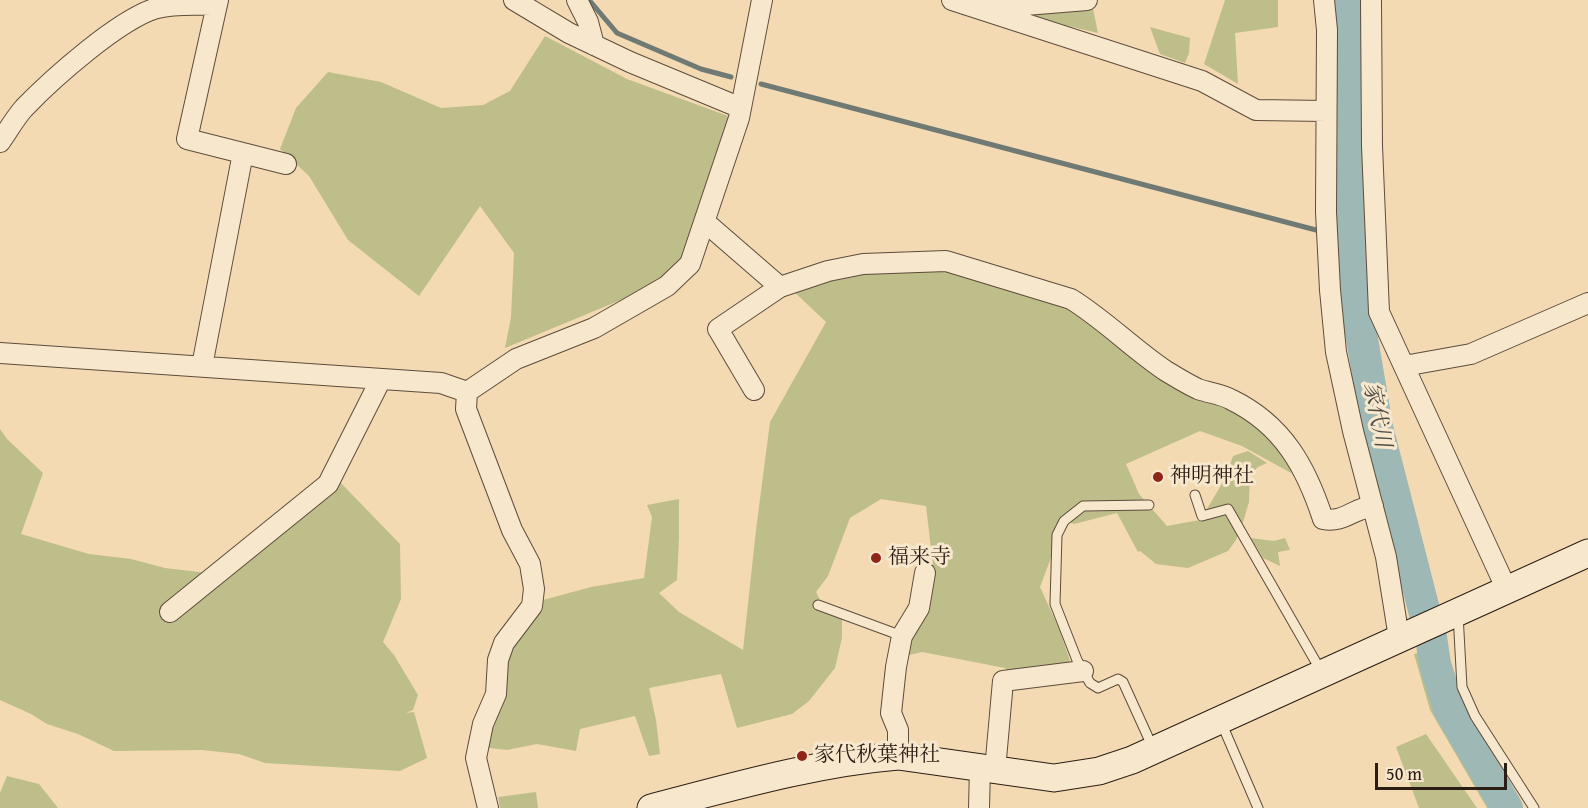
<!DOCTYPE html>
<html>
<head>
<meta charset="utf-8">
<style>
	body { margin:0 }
	#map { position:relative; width:1588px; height:808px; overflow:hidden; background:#f3dab2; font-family:"Gentium Book Plus",serif }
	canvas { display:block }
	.scale { position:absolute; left:1375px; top:763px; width:132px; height:27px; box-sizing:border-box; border:3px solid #2c1d14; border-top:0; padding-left:8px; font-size:18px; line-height:21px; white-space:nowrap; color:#2c1d14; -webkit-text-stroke:4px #f7e7cd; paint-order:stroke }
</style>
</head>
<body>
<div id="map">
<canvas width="1588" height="808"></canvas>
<div class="scale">50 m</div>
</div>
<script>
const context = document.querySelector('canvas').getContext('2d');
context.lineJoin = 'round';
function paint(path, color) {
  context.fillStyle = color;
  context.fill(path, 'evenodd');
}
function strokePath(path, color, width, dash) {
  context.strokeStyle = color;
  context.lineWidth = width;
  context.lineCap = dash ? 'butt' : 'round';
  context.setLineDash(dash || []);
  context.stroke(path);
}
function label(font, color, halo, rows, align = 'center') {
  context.font = font + ' "Gentium Book Plus","Noto Serif JP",serif';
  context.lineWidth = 6;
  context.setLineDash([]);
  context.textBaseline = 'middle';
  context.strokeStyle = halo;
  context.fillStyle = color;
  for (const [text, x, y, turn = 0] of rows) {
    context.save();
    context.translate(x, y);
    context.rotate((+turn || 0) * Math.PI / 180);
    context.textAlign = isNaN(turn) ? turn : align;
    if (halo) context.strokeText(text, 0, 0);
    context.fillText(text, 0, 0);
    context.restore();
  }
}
const green = new Path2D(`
	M1225,0H1278V27L1235,33L1238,84L1204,64Z
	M1092,4L1098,33L1009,12Z
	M1150,27L1190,38L1189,53L1185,63L1160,54Z
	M545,36L627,79L728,116L726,157L682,272L628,297L505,348L511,317L514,253L480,206L419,296L348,240L309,176L280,149L296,108L328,72L381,82L441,108L483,105L510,91Z
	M946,261L1041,294L1117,333L1233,400L1295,454L1291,473L1242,446L1200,431L1126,464L1139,494L1167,526L1200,520C1213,499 1226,480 1233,456L1248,451L1267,463L1258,467L1250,475L1249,502L1244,519L1236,540L1228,551L1188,568L1156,564L1140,551L1138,552L1117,513L1074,524L1065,520L1040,587L1060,631L1072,667L1011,674L1005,668L922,652L905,656L907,638L924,608L933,566L926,506L881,499L850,518L828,576L816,592L820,600L842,614V638L835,668L809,701L792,714L737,728L721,674L649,688L656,720L660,754L649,756L635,716L580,729L576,751L537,744L507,750L481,747L496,684L532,603L591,587L644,578L652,517L647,505L679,499V537L677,580L659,593L679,612L743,650L756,530L770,422L826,322L790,288L883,263Z
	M0,429L7,439L43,473L21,534L89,554L131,559L165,568L216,574L338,480L400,544L401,599L383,642L394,655L418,695L413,710L406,713L414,712L427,758L400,771L265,763L239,754L202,750L114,751L78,734L47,724L31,714L0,700Z
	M1251,538L1274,541L1285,538L1290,550L1278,552L1280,566L1263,558Z
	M1424,651L1441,689H1458L1498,777L1516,808H1487L1430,710L1414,654Z
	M1426,734L1477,808H1419L1396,747Z
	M7,776L39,784L58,808H0V793Z
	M536,792L538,808H500L498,797Z`);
const stream = new Path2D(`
	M589,0L617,33L701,69L731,77
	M761,84L1316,230
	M1338,232L1351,231`);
const river = new Path2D(`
	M1347,0L1351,231L1354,292L1377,427L1431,637L1435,664L1449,709L1507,808`);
const lane = new Path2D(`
	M1195,495L1202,516L1228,509L1321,671
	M1149,505L1083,506L1064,521L1057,535L1055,604L1077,660L1090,683L1098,688L1118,679L1123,682L1153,748
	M818,605L902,636
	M1458,614L1462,687L1475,716L1534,808
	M1221,722L1258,808`);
const street = new Path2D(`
	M218,0L187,139L286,164
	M514,0L569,33L630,62L741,108
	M577,0L588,22L594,45
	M952,0L1202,81L1256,110L1326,111
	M1324,0L1327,30L1326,212L1330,290L1336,352L1353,431L1386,557L1399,638
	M1371,0L1372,146L1379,312L1507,590
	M987,10L1013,6L1087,0
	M0,142C8,131 15,118 24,108C52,79 119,19 157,8C176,3 198,5 217,5
	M705,222L780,287
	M0,353L441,383L467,392
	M202,366L243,153
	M1404,366L1471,354L1588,303
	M754,390L718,329L780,287L828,271L863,264L946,261L1071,299C1105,320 1133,349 1166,371C1176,377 1187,384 1198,389C1209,393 1222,394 1232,400C1283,425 1306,467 1323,519C1344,523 1352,509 1373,506
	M170,612L328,484L381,379
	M898,756V730L891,713L896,667L902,636L919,608L925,573
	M995,770L1003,681L1083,671
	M488,808L476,758L483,724L496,694L498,660L504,643L532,606L534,589L530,564L512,530L466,409L467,392L516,359L594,328L667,286L690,264L739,118L762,0
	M979,808L980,768`);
const secondary = new Path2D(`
	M651,808C732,787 814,763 898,756L1054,778L1099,771L1132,760L1588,553`);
const markers = [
	[1158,477,6,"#8f2418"],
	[876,558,6,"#8f2418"],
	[802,756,6,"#8f2418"]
];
const poiNames = [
	["神明神社",1170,477],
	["福来寺",888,558],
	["家代秋葉神社",814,756]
];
const waterNames = [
	["家代川",1376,415,79]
];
paint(green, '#bebe8a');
strokePath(stream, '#707a75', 5);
strokePath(river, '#9eb8b5', 32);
strokePath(lane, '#5e4c3c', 11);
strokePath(street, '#5e4c3c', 22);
strokePath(secondary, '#2c1d14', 29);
strokePath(lane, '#f7e7cd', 9);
strokePath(street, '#f7e7cd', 20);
strokePath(secondary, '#f7e7cd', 27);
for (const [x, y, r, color] of markers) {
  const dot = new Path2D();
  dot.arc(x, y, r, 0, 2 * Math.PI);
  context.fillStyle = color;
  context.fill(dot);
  strokePath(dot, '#f7e7cd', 2);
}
label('21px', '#2c1d14', '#f7e7cd', poiNames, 'left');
label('italic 22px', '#4e4c44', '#f7e7cd', waterNames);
</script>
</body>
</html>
